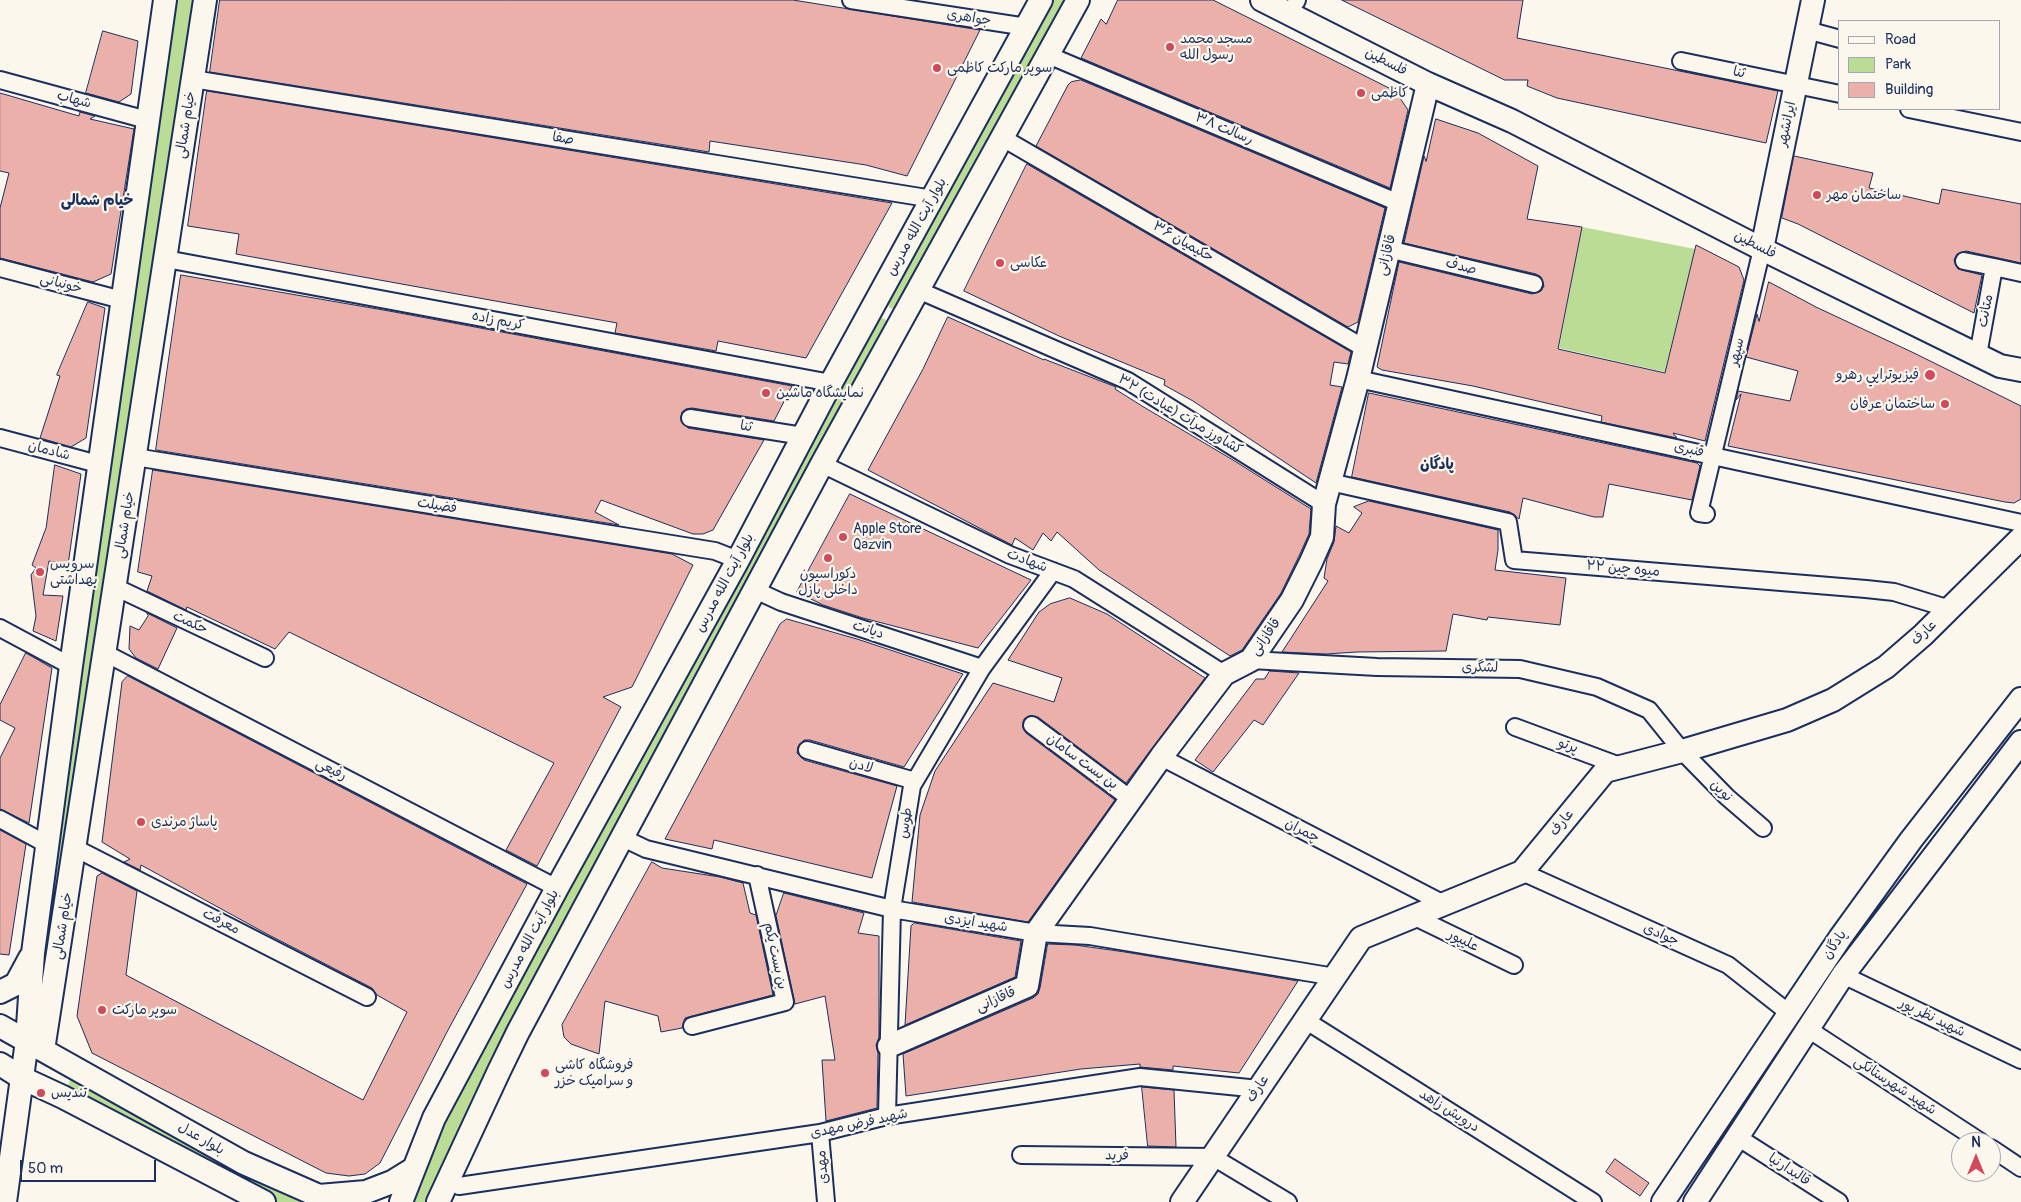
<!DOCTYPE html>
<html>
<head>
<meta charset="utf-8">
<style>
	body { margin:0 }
	#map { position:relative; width:2021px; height:1202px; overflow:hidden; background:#fbf7ec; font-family:Pangolin,sans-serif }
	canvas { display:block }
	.legend { position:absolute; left:1838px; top:20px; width:162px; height:90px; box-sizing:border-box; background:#fbf7ec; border:1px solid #a1a7b3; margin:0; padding:6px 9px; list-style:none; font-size:15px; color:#1b2f5e }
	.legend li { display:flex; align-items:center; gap:10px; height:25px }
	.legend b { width:25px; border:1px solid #a1a7b3 }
	.north { position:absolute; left:1951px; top:1132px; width:50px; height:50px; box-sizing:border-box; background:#fbf7ec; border:1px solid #a1a7b3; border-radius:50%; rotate:0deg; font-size:14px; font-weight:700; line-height:20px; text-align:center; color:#1b2f5e }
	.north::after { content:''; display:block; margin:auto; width:18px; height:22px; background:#d1495b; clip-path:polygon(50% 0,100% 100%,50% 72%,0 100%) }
	.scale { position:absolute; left:20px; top:1160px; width:136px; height:22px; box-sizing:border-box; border:2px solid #1b2f5e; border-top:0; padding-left:6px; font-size:15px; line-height:18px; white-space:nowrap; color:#1b2f5e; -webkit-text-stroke:4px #fbf7ec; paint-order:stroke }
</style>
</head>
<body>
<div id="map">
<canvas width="2021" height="1202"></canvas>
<ul class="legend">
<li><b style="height:6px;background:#fbf7ec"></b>Road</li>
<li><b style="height:14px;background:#bbdc95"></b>Park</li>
<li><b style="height:14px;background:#eab0a9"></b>Building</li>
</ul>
<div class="north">N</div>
<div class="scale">50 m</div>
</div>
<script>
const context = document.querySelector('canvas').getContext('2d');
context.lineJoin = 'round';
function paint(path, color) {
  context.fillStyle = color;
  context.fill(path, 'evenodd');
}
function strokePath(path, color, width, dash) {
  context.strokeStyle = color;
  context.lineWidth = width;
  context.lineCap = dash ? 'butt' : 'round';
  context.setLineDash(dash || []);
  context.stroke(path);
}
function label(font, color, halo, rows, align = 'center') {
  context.font = font + ' Pangolin,"Playpen Sans Arabic",sans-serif';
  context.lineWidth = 4.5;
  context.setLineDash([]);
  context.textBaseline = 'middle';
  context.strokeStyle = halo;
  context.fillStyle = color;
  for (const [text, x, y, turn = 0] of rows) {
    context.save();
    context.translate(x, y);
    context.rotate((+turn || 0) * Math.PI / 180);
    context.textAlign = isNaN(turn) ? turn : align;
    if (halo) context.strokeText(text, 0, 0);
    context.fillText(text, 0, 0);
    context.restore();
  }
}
const green = new Path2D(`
	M165,0H205L47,1028L33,953Z
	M1045,0H1064L1030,86L906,313L890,308L881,294Z
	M1582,227L1695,249L1665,372L1559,348Z
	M869,315L885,319L895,333L438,1202H401Z
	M75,1068L334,1202H264L63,1097Z`);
const building = new Path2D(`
	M220,0H793L980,30L907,176L866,165L710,141L709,152L210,72Z
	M1118,0H1213L1391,89L1398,95L1408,110L1390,188L1081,58L1101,19L1106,24Z
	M1342,0H1523L1517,38L1778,91L1766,143L1557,98L1527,86L1528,80H1505Z
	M103,31L138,41L131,94L119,102L86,93Z
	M1081,80L1385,208L1358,322L1348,327L1036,146L1068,85L1071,82Z
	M207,91L892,203L806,358L718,341L716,351L615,333L617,323L236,254L239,234L188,226Z
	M0,93L79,116L80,112L95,116L90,119L134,129L111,274L93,282L0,258V208L9,173L0,171Z
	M1436,119L1478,133L1538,166L1527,219L1582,227L1558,349L1665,373L1696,245L1739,267L1744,280L1705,441L1673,433L1677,438L1601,422L1602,416L1473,386L1382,370L1377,367L1399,262L1532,294L1541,291L1544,286L1541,277L1536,274L1404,243L1424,156L1426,161Z
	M1794,156L1873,173L1869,188L1939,204L1942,189L2021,204V263L1966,251L1957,254L1954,260L1958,269L1982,275L1974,313L1798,224L1782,218Z
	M1027,164L1351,352L1348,364L1334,362L1330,385L1342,387L1316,483L1193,401L1164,385L1165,380L1059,336L964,291Z
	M181,275L389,311L792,386L774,421L692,408L686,409L682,412L681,421L688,428L764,440L713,530L703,534H693L601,500L595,512L619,525L156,450Z
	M1769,282L1816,307L1914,353L2021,406V499L2014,503L2005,502L1728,446L1741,394L1736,400L1738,391L1790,401L1798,371L1746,357L1757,314L1759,321Z
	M88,302L105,308L86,438L71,447L40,438L60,376L57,375Z
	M948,317L1044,360V359L1116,387L1115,389L1142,406L1233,460L1311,509L1309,534L1299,556L1281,593L1242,650L1230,656L1099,570L1057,532L1051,541L1043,533L1033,550L1015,538L1012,545L868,470L923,369Z
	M1369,393L1697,463L1700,466L1692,500L1609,484L1603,517H1594L1523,498L1519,519L1510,512L1352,477Z
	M55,465L81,474L68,565L49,561L43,595L63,596L56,641L33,631L36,616L31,575L36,568L32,565L46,528Z
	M153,470L672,554L693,565L632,687L603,697L621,707L537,866L506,850L554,763L289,632L275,649L187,607L186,610L147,591L152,576L138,572Z
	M850,494L898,517L1031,580L978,648L863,618L823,605L797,592Z
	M1369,501L1498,530V550L1495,570L1566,578L1560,625L1488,617L1487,620L1453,614L1446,651L1357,652L1326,654L1282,652L1328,581L1324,578L1327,559L1334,542L1336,526L1349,533L1362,513L1354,507Z
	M1070,598L1107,614L1205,678L1126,783L1038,717L1029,716L1024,719L1023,728L1026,733L1115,800L1028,922L912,902L920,815L935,771L993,683L1054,702L1062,678L1008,660L1039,612L1050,604Z
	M147,613L177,628L158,669L136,658L129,649L130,626L139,630L148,616Z
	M787,619L857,639L963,674L904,767L810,740H804L798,747L797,753L804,760L897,786L872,878L714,840L712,849L665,839L780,624Z
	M26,653L52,668L29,823L0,809V758L15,728L0,720V705Z
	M1270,671L1299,673L1263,725L1254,720L1213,772L1195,760L1256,679H1264Z
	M128,676L527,884L447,1032L380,1163L365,1174L349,1176L326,1173L92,1053L77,1016L97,876L102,873L137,891L126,975L363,1100L407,1012L377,995L372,988L267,934L141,865L140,870L124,862L130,859L102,842L122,682Z
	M0,830L26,844L9,955L0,954Z
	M652,862L662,868L720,877L743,883L750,913L756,915L773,995L685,1018L682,1028L661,1032L658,1016L605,1001L599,1054L571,1044L564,1037L562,1025Z
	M784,893L864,913L858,933L879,936V1038L876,1045L878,1053L877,1108L826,1121L822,1060H835L825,996L795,1004L776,916Z
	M915,923L1021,941L1015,977L905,1025L911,926Z
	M1048,944L1075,945L1125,952L1298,981L1239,1073L1173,1066V1070L1140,1067V1064L1081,1069L906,1096L903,1054L1033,998L1038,994L1040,988Z
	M1142,1087L1174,1090L1176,1147L1148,1146Z
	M1615,1159L1649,1183L1640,1196L1606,1172Z`);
const street = new Path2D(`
	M851,0L1027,27
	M1296,2L1297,0
	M1807,30L1840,39
	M1048,55L1399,203
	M1681,61L1840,94
	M193,79L933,199
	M0,80L147,120
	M1909,109L2021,132
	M1001,137L1364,348
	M1388,249L1534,284
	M166,259L831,383
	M1964,261L1994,267
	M0,268L122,300
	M918,290L1128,381L1324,504
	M1978,355L1994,267L2021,273
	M1358,379L2021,523
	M690,418L803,436
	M0,438L98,464
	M135,457L715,551L738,560
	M822,464L1010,555L1074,579L1224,674
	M1330,482L1508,522L1514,560L1866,589L1894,592L1950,609
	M1706,514L1699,513L1762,249
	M115,587L265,658
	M755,590L781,602L982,668
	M0,628L71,666
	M105,653L557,888
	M1251,660L1377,667L1520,669L1597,687L1649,710L1682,751L1727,797L1763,828
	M1032,725L1132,800
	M1515,727L1620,766
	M807,750L915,781
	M1161,757L1444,904
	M0,819L48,845
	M623,838L646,849L892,909L1036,933L1090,936L1335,977
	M75,848L367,997
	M1522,872L1728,965L1789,1013
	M1413,916L1514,965
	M1843,975L2021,1060
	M1305,1020L1593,1202
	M692,1026L785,1002L757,875
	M1808,1029L1981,1142
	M887,1116L892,909L912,786L982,668L1053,571
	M820,1133L826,1202
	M1739,1138L1839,1202
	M1991,1148L2021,1168
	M1021,1155L1213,1157L1288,1202
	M459,1186L820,1133L887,1116L1140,1077L1259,1089`);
const secondary = new Path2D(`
	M1262,0L1428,84L1512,121L1762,249L2000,366L2021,370
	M1762,249L1813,0
	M0,992L16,984L30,958
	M0,1026L244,1163L319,1196L366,1192L392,1182L413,1169
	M889,1046L1027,986L1036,933L1161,757L1224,674L1251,660L1292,600L1311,562L1322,537L1324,504L1358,379L1428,84
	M43,1050L205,0
	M0,1064L22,1078L63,1097L264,1202
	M5,1202L27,1041L33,953L71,666L165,0
	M401,1202L434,1118L557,888L738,560L831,383L1041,0
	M438,1202L499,1071L518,1032L822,464L1078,0
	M1182,1202L1361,938L1522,872L1605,771L1682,751L1787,720L1833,700L1886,667L1923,635L2021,538
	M1663,1202L1840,938L1911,840L2021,699
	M1695,1202L1843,975L2021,742`);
const markers = [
	[1170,47,5,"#d1495b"],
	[937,68,5,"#d1495b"],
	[1361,93,5,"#d1495b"],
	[1817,195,5,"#d1495b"],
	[1000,263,5,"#d1495b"],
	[1930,375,6,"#d1495b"],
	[766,393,5,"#d1495b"],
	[1945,404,5,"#d1495b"],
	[843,537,5,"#d1495b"],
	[828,558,5,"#d1495b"],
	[40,572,5,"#d1495b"],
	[141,822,5,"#d1495b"],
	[102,1010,5,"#d1495b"],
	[545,1073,5,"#d1495b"],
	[41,1093,5,"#d1495b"]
];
const streetNames = [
	["جواهری",969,18,9],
	["فلسطین",1386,62,27],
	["ثنا",1739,73,12],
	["شهاب",74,100,15],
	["ایرانشهر",1787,124,-78],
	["خیام شمالی",186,125,-81],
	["۳۸ رسالت",1224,129,23],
	["صفا",563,139,9],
	["بلوار آیت الله مدرس",917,227,-61],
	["۳۶ حکیمیان",1183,242,30],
	["فلسطین",1755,245,27],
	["قاقازانی",1387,255,-76],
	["صدف",1461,267,14],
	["خونبانی",61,284,15],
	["متانت",1986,311,-79],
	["کریم زاده",498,321,11],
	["سپهر",1737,352,-77],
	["۳۲ کشاورز مرآت (عبادت)",1180,415,31],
	["ثنا",746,427,9],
	["قنبری",1689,450,12],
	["شادمان",49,451,15],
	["فضیلت",437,506,9],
	["خیام شمالی",125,525,-81],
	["شهادت",1027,561,21],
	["۲۲ میوه چین",1623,569,5],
	["بلوار آیت الله مدرس",725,583,-62],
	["حکمت",190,623,25],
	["دیانت",868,630,18],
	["عارف",1924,633,-43],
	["قاقازانی",1266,637,-55],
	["لشگری",1480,668,1],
	["پرتو",1568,746,20],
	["بن بست سامان",1082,762,36],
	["لادن",861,766,16],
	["رفیعی",331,770,27],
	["نوین",1721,791,44],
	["طوس",906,823,-81],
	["عارف",1562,823,-51],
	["چمران",1302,831,27],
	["معرفت",221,922,27],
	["شهید ایزدی",976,923,9],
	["خیام شمالی",63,926,-81],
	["جوادی",1661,935,24],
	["بلوار آیت الله مدرس",530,939,-62],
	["علیپور",1463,941,26],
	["پادگان",1835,945,-56],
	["بن بست یکم",775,956,78],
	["قاقازانی",996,1000,-24],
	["شهید نظر پور",1932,1018,26],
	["شهید شهرستانکی",1895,1086,33],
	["عارف",1258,1089,-56],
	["درویش زاهد",1449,1111,32],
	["شهید فرض مهدی",859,1124,-12],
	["بلوار عدل",201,1139,30],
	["فرید",1117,1156,1],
	["مهدی",823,1167,-95],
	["قالبدارنیا",1789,1170,33]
];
const poiNames = [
	["مسجد محمد",1180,39],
	["رسول الله",1180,55],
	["سوپر مارکت کاظمی",947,68],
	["کاظمی",1371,93],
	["ساختمان مهر",1827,195],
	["عکاسی",1010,263],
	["فيزيوتراپي رهرو",1919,375,"right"],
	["نمایشگاه ماشین",776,393],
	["ساختمان عرفان",1935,404,"right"],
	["Apple Store",853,529],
	["Qazvin",853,545],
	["سرویس",50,564],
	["بهداشتی",50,580],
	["دکوراسیون",828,574,"center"],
	["داخلی پازل",828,590,"center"],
	["پاساژ مرندی",151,822],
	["سوپر مارکت",112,1010],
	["فروشگاه کاشی",555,1065],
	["و سرامیک خزر",555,1081],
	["تندیس",51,1093]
];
const neighbourhoodNames = [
	["خیام شمالی",97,201],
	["پادگان",1437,465]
];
paint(green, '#bbdc95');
paint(building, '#eab0a9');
strokePath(building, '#1b2f5e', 1);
strokePath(street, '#1b2f5e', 20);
strokePath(secondary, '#1b2f5e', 26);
strokePath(street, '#fbf7ec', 16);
strokePath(secondary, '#fbf7ec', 22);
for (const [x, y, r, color] of markers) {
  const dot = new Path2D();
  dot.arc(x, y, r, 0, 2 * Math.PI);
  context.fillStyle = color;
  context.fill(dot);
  strokePath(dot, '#fbf7ec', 2);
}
label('14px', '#1b2f5e', '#fbf7ec', streetNames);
label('14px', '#1b2f5e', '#fbf7ec', poiNames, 'left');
label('bold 15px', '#1b2f5e', '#fbf7ec', neighbourhoodNames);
</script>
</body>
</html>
